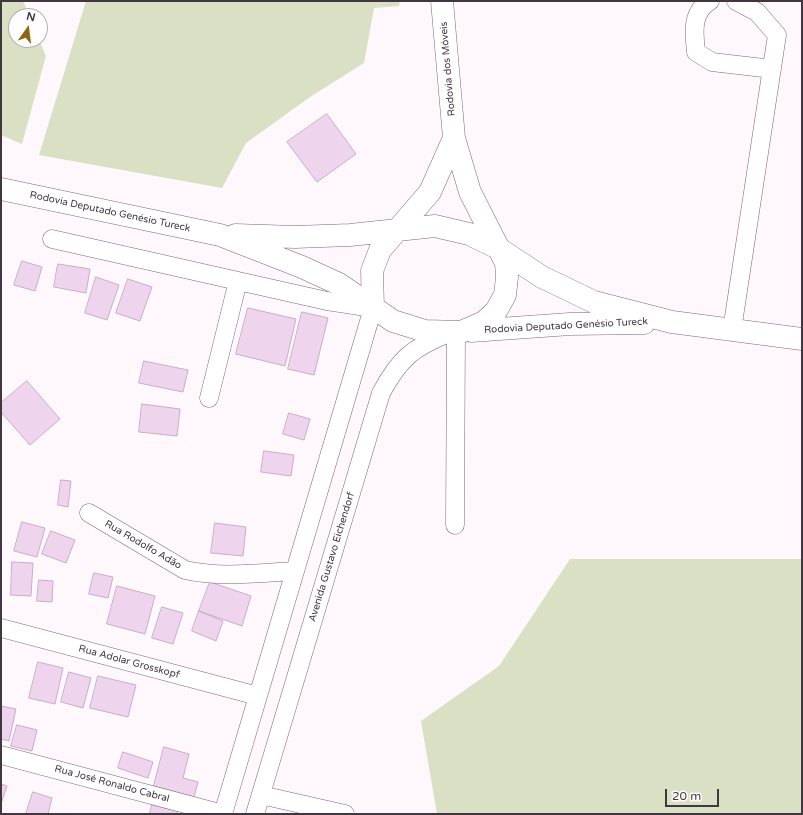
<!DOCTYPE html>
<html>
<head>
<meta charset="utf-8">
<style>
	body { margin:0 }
	#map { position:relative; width:803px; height:815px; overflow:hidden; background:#fef8fd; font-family:"Varela Round",sans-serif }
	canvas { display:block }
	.frame { position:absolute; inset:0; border:2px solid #423741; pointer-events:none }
	.north { position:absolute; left:8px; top:8px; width:40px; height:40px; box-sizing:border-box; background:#fff; border:1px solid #b3afb3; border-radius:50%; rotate:14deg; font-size:11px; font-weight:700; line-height:16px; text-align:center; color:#423741 }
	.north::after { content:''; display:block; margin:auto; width:14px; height:18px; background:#91630f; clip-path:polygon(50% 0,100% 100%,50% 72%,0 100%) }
	.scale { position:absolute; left:665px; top:789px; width:54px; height:18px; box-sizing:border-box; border:2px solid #423741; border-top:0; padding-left:5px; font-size:12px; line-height:14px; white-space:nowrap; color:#423741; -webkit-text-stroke:3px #fff; paint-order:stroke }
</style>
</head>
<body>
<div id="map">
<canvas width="803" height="815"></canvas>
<div class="frame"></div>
<div class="north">N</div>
<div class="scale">20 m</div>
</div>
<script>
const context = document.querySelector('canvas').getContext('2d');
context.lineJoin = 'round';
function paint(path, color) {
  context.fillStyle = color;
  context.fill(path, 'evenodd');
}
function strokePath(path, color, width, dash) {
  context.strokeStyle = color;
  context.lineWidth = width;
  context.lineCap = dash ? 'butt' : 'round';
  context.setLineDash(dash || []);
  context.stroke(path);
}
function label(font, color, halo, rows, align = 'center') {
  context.font = font + ' "Varela Round",sans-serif';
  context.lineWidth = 3;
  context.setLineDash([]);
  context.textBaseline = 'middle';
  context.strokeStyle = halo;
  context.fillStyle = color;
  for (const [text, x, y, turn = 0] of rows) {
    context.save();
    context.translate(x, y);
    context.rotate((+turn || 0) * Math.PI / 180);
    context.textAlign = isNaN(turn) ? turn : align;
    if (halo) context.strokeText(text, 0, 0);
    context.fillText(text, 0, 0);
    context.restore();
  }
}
const green = new Path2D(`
	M1,1H23L30,16H16V40H39L46,56L22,144L1,135Z
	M86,1H400L399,6L374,8L364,63L310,97L246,143L222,188L39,155Z
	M570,559H802V814H437L421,721L499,666Z`);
const building = new Path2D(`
	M327,114L356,154L317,182L287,142Z
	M22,261L42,267L35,291L14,285Z
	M58,264L90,269L86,293L54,287Z
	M96,277L119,285L107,320L85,313Z
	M128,279L152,287L140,321L116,313Z
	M248,308L296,319L285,366L236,354Z
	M302,312L328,318L314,375L288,369Z
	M144,361L188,370L183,392L139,383Z
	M27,381L60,419L30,445L1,412V403Z
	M142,404L180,409L177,436L139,432Z
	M289,413L310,419L304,440L283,434Z
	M264,451L294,455L291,476L261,472Z
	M61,480L71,481L68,507L58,505Z
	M22,522L45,528L37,557L14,551Z
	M215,523L246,527L243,556L211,553Z
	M51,531L75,540L66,563L42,554Z
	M12,562L33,563L31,596L11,595Z
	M94,573L113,577L108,598L89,594Z
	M39,580L53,581L52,602L37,601Z
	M210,582L251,596L242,626L199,611Z
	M117,586L155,596L145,634L107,624Z
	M162,607L183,613L173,644L152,638Z
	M199,611L223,621L216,641L192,631Z
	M38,662L63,668L55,704L29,698Z
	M69,672L91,678L83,708L61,702Z
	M98,676L136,685L128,717L90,708Z
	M1,706L16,709L9,741L1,739Z
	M17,725L37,730L32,751L11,746Z
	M164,747L189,754L183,778L198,782L194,797L154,786Z
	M123,752L153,762L148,778L118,768Z
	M1,784L7,786L1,804Z
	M33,792L52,798L48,814H26Z
	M152,805L178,811L177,814H150Z`);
const minor = new Path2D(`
	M710,1C691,12 694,33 696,52L712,62L772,69
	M52,239L238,281
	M732,330L777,35L757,12L736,1
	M209,398L238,281L327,301L373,308L223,814
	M89,513L185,570C220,578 259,573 295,571
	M455,525L456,332
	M1,628L258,696
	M1,755L223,814
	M261,795L345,814
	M255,814L381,393C400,358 412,348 449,333`);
const major = new Path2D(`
	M1,189L220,235L302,267L339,284L393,321L425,331L461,332L484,322L496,311L505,295L507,277L506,263L470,192L454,138L442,1
	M235,235L295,237L350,235L435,226L469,234L498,248L542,277L594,302L672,322L802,339
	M373,308L372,271L380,250L430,192L454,138
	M471,331L570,324L644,323`);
const streetNames = [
	["Rodovia dos Móveis",448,69,-95],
	["Rodovia Deputado Genésio Tureck",110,212,12],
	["Rodovia Deputado Genésio Tureck",566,326,-3],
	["Rua Rodolfo Adão",143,545,30],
	["Avenida Gustavo Eichendorf",332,557,-73],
	["Rua Adolar Grosskopf",129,662,15],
	["Rua José Ronaldo Cabral",112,784,15]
];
paint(green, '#d9e0c4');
paint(building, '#efd4ed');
strokePath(building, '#c8adc5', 1);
strokePath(minor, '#7d657b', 19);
strokePath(major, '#7d657b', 23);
strokePath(minor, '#fff', 18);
strokePath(major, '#fff', 22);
label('10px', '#423741', '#fff', streetNames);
</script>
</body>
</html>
